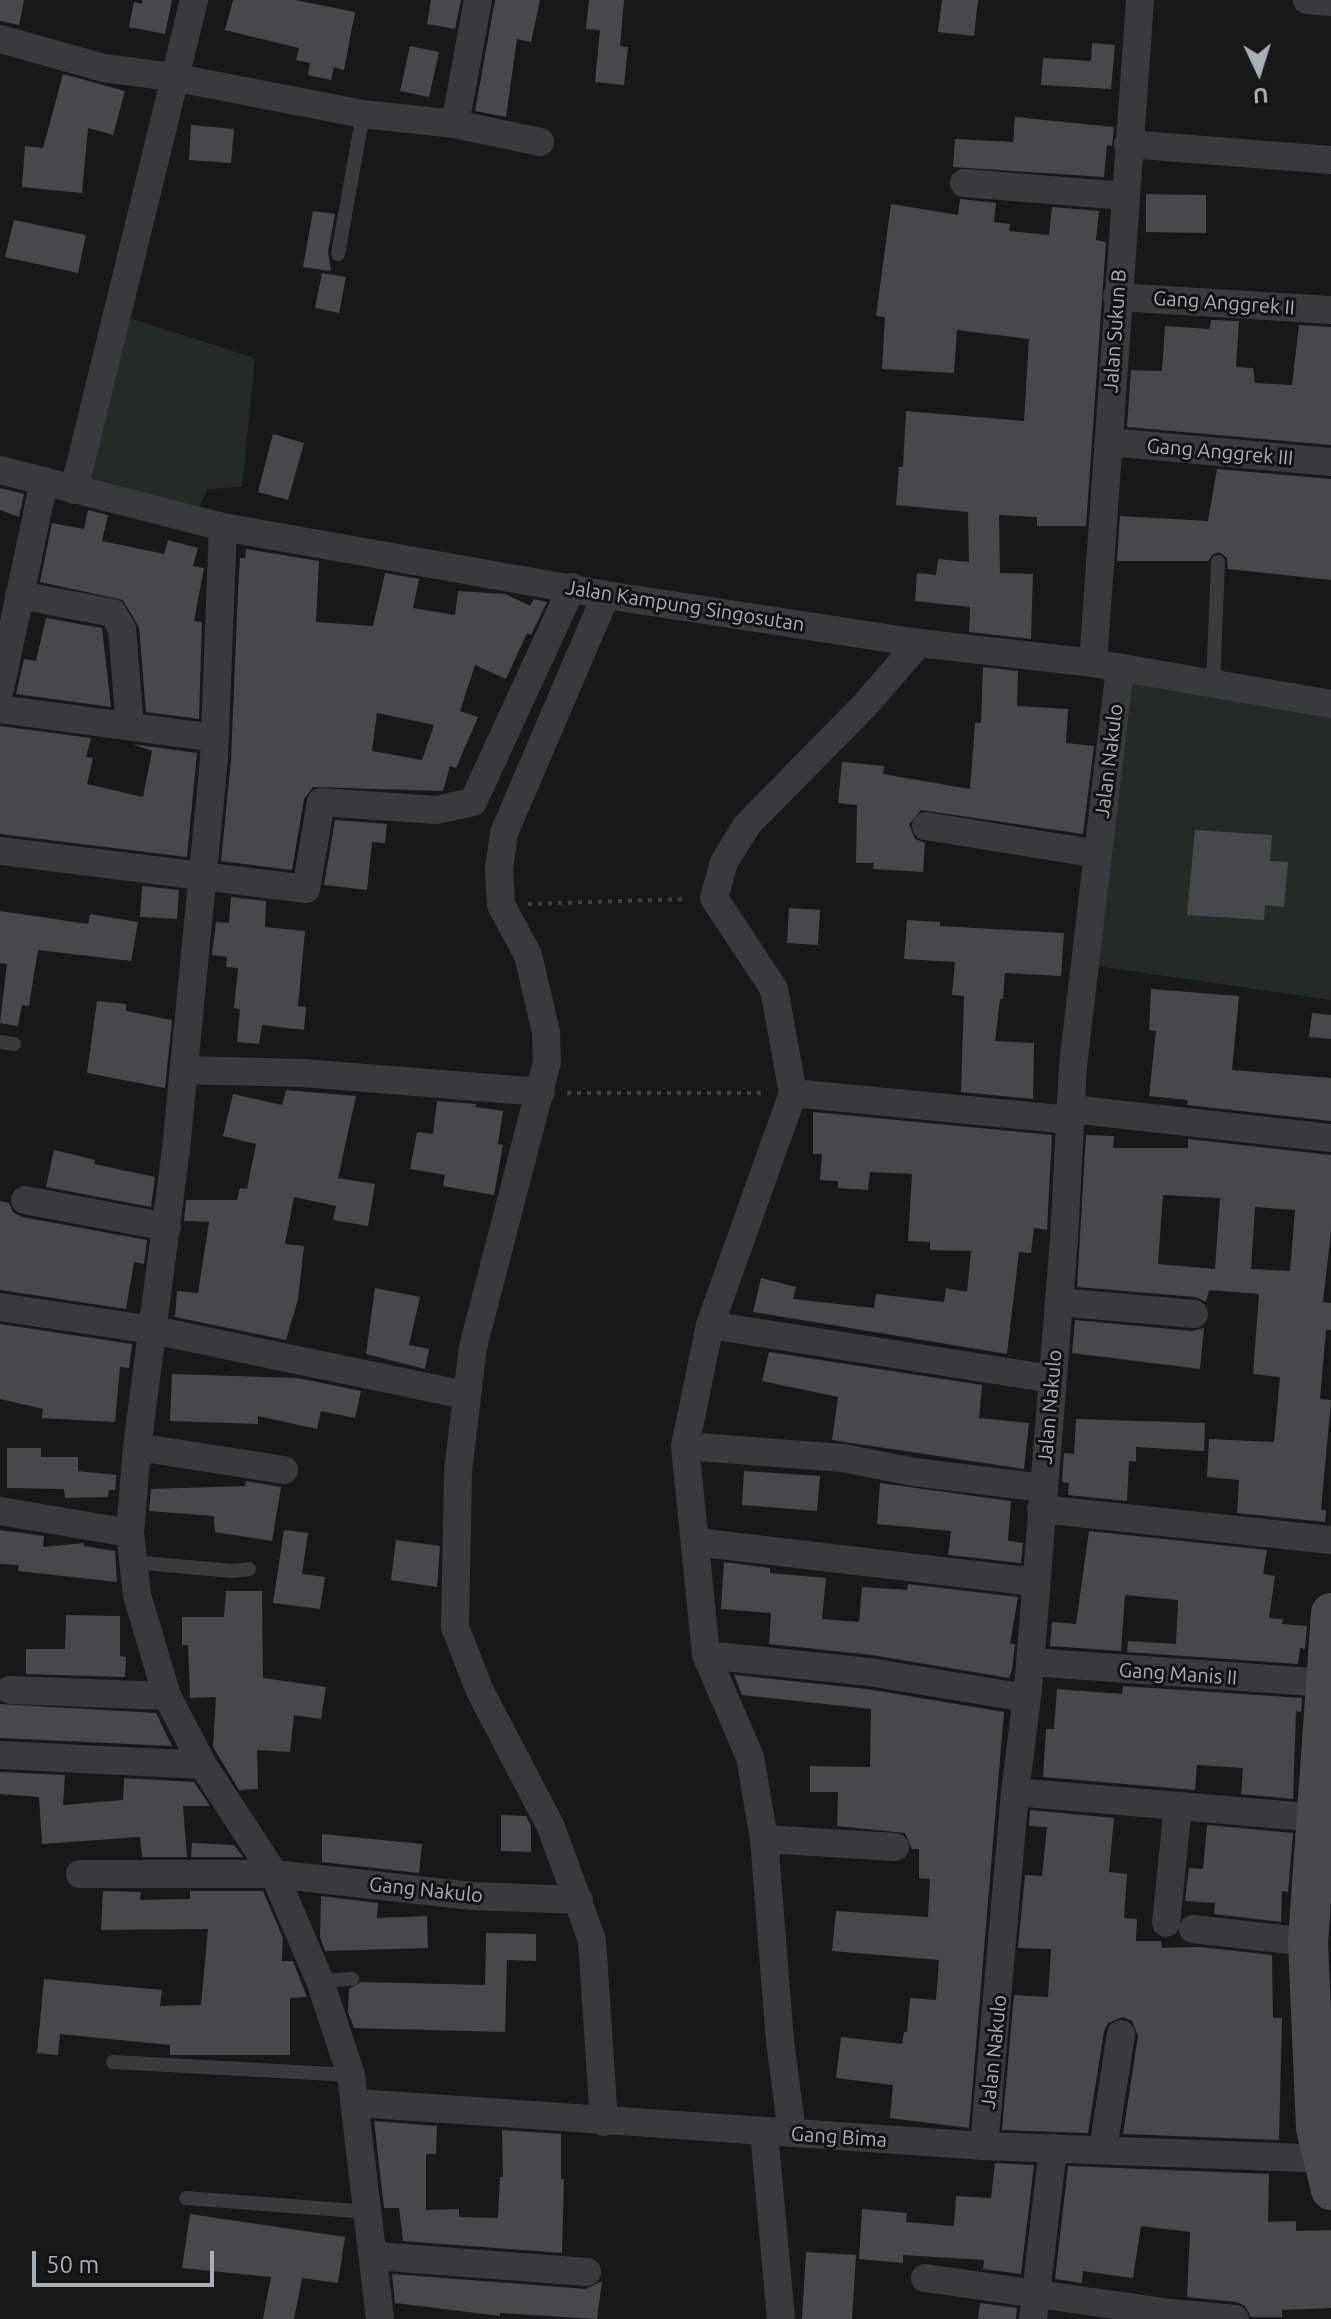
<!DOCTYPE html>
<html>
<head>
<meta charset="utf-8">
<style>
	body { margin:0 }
	#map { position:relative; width:1331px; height:2319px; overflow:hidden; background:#181819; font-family:Ubuntu,sans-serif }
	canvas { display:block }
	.north { position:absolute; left:1219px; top:32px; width:80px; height:80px; -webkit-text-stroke:6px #131314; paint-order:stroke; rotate:176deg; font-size:22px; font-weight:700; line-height:32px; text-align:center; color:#abafb7 }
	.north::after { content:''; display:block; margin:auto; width:28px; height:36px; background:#abafb7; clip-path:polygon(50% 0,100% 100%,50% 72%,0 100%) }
	.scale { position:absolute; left:32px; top:2251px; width:182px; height:36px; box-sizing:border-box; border:4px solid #abafb7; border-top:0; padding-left:10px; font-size:24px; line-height:28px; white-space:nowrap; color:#abafb7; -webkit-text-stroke:6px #131314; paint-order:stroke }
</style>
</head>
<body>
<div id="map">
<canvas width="1331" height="2319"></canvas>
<div class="north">U</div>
<div class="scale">50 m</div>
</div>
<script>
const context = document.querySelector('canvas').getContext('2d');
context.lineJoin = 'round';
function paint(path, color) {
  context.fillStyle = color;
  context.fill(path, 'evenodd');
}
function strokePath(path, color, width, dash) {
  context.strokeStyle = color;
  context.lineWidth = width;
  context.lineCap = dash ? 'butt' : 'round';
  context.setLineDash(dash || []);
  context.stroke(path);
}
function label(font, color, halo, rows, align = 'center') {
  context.font = font + ' Ubuntu,sans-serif';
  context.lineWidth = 6;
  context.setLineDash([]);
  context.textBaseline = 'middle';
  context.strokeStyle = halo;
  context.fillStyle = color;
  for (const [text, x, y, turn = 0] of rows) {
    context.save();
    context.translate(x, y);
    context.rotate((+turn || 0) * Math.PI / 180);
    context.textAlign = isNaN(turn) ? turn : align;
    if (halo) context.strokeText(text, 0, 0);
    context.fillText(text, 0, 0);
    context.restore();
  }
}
const green = new Path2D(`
	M126,317L255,358L242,487L208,489L200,506L88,484Z
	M1128,679L1331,712V1000L1097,966Z`);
const building = new Path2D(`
	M0,0H24L19,25L0,21Z
	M142,0H172L165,34L129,27L134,2L142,4Z
	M233,0H295L355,12L344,70L334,67L331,80L308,75L310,63L296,60L299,48L225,30Z
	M431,0H461L455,29L427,24Z
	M495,0H540L531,42L517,39L506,117L475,111Z
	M589,0H624L620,46L628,47L624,85L595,82L600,30L586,29Z
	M942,0H978L974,36L938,32Z
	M1092,43L1115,45L1111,89L1041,85L1043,58L1091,61Z
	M410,46L439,52L429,97L400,91Z
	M63,74L125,91L113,135L88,128L82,193L22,187L25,146L43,148Z
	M1015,117L1114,127L1112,146L1107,145L1104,177L953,167L955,139L1013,142Z
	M191,125L234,129L231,163L189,160Z
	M1146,194L1206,195V233L1146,232Z
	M960,199L996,203L994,222L1010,224L1009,231L1049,235L1052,207L1099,211L1096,240L1106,242L1086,526H1037V517L999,515L1000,573L1033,574L1031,639L969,632L970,607L915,601L917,573L936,575L938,559L969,562L968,512L896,505L899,467H903L906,411L1024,421L1029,339L957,330L954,373L882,369L885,317L876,316L891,204L958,215Z
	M313,211L335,214L328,252L331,271L303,267Z
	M14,220L86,235L78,273L5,257Z
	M322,273L346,277L339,313L315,308Z
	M1211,320L1239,321L1236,367L1253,368L1255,383L1292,385L1299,325L1331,327V445L1127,427L1131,370L1162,371L1165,326L1210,329Z
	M273,434L304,443L288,500L258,492Z
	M1217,469L1331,479V580L1228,569L1227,558L1219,552L1213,554L1208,561H1117L1120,516L1208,521Z
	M0,488L24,494L19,517L0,510Z
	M88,510L108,515L102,541L164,554L168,540L198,548L193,566L204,568L194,621L202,622L199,719L146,712L139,627L123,600L40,582L52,523L84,529Z
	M246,549L319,561L316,622L373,626L385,573L419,579L413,608L455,615L458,591L505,594L530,606L534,599L547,602L531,635L527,633L506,679L475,665L460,711L478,717L456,768L450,766L443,791L313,787L304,799L292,870L221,861L231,760L238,590L240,558H245ZM377,713L434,725L422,760L372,751Z
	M46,618L102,628L111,707L16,694L24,659L36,661Z
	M983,667L1018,671L1017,706L1068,709L1066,743L1094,746L1083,834L921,810L909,824L915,839L925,843L923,872L873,869L874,863H856L857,805L838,803L842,762L884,766L883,774L970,789L975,723H981Z
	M0,726L91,738L86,757L93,758L87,784L143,797L152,751L132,744L197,753L187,857L0,834Z
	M335,820L387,824L385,843L372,842L367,890L324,885Z
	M1195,830L1272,835L1270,861L1288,862L1284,907L1265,905L1264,920L1187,915Z
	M142,886L179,890L177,919L140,917Z
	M231,897L266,901L265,927L305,931L298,1006L306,1007L304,1030L262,1025L259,1044L237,1042L240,1009L234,1008L238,968L226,967L227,957L212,955L216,922L229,923Z
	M789,908L820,910L818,945L787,943Z
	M0,911L88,924L90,914L138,922L131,961L38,950L29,1006L22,1005L18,1026L0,1023L7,964L0,963Z
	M907,920L940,922V926L1064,933L1061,976L1005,973L1003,999H1000L995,1041L1034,1043L1033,1099L961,1092L964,996L952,995L955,962L904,959Z
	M1151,989L1239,996L1232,1070L1331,1078V1121L1187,1105L1188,1100L1149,1096L1156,1031L1149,1030Z
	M97,1001L126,1004V1011L172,1020L165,1088L87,1073Z
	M1312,1013L1331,1015V1039L1309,1037Z
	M286,1090L356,1096L338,1178L375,1184L368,1226L333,1220L336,1206L294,1197L285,1244L304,1246L298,1299L286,1340L175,1317L177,1291L198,1293L209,1222L184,1221L186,1200H237L240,1188L247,1189L256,1144L223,1136L233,1094L282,1105Z
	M437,1101L476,1104L475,1107L503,1111L498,1144L503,1145L494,1195L443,1186L445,1175L410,1169L417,1132L433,1134Z
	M813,1112L1052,1135L1047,1230L1034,1228L1031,1253L1019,1252L1007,1354L753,1312L761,1278L796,1287L793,1299L874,1308L876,1294L944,1302L946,1288L967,1292L971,1251L930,1250V1242L908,1241L912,1174L870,1172L868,1190L838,1188V1181L820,1180L822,1154H813Z
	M1086,1135L1114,1136L1113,1148H1188V1139L1331,1155V1231L1323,1302L1331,1303V1330H1326L1320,1399L1331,1400L1321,1510H1326L1325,1522L1237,1513L1239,1480L1207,1477L1209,1439L1274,1442L1280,1377L1253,1374L1259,1294L1209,1290L1206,1302L1196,1297L1077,1287ZM1163,1195L1220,1198L1215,1269L1158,1264ZM1255,1207L1295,1210L1290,1271L1251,1269Z
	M54,1150L95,1160L94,1164L155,1177L151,1207L46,1187Z
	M0,1201L9,1203L13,1212L22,1217L147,1240L144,1264L134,1262L126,1309L0,1290Z
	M375,1288L420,1297L409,1345L429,1349L425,1369L366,1354Z
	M1075,1320L1192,1331L1204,1328L1200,1369L1072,1353Z
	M0,1324L132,1344L129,1368L120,1367L115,1422L42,1418L43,1409L0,1399Z
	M769,1352L982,1385L979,1418L1029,1423L1024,1469L832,1440L838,1397L762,1381Z
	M172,1374L298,1378L361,1391L355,1418L321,1411L317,1429L258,1416V1424L170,1421Z
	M1076,1419L1205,1423L1204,1451L1136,1447V1462L1129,1461L1127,1501L1068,1495L1069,1483L1062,1482L1064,1453L1074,1454Z
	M7,1448H41V1457H78V1471L116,1475L115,1490H109L108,1497L65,1498L64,1489L7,1488Z
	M744,1471L820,1476L817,1511L742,1505Z
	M246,1481L281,1487L272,1541L215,1532L214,1516L149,1511L151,1489L245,1486Z
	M880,1483L1011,1501L1008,1541L1023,1543L1021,1563L948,1555L951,1531L877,1524Z
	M0,1530L44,1536L43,1547L84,1543V1546L115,1551L117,1582L18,1571L19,1565L0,1564Z
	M284,1530L308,1533L302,1574L325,1577L320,1609L273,1603Z
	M1089,1531L1267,1550L1263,1574L1275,1576L1269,1618L1283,1619L1282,1624L1307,1626L1305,1649L1300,1648L1298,1664L1127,1652L1128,1641L1176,1644L1178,1600L1125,1595L1121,1651L1050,1646L1052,1622L1076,1624Z
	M396,1540L440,1546L437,1587L391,1580Z
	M724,1562L770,1568V1573L826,1578L822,1619L859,1622L862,1587L907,1590L908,1584L1018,1597L1010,1644H1015L1012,1670L1009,1678L872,1655L769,1644L771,1613L721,1609Z
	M226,1591H262L263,1678L326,1687L321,1719L294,1715L290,1752L257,1750L258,1789L239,1790L213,1747L216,1697L190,1698L188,1645H182V1617H224Z
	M66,1615L120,1616V1656L126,1657L125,1677L26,1674V1649H65Z
	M734,1675L867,1689L1004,1712L969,2128L890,2118L893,2085L836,2078L841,2037L902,2044L904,2032H907L910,1998L936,2000L939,1960L832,1951L836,1911L928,1917L930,1879L919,1878V1849H912L905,1833L837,1826L838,1792H810V1766L870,1767L871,1709L742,1695Z
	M1123,1686L1302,1698L1301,1712L1296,1711L1293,1799L1241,1794L1243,1768L1197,1765L1195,1790L1043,1777L1046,1729H1054L1057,1689L1122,1694Z
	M0,1704L156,1713L172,1746L0,1738Z
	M0,1772L65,1775L63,1805L123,1800L124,1778L194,1782L210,1806H183L187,1857H142L140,1837L42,1844L39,1797L0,1794Z
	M1030,1810L1114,1818L1109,1872L1127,1874L1124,1918L1137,1919L1136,1941H1161L1162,1948L1200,1947L1272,1955L1273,2018H1282L1279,2140L1123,2134L1138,2036L1132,2021L1123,2017L1108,2023L1104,2031L1088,2133L1002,2130L1014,1995L1048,1997L1051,1949L1018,1948L1025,1875L1042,1876L1047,1827L1029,1826Z
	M501,1815L526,1816L531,1826V1852L501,1851Z
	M1207,1825L1293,1833L1288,1892L1282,1891L1281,1922L1214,1914L1215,1903L1185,1901L1189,1868L1203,1869Z
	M322,1834L422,1844L419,1873L322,1862Z
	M192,1843L234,1845L243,1857H191Z
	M103,1891L141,1892L140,1900L190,1899V1891H263L283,1938L282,1961H293L307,1997L290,1998V2055H170V2045L60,2034L58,2055L37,2053L44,1979L162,1990L160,2006L201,2005L208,1929L101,1930Z
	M321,1896L378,1903L377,1918L427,1916L428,1948L325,1951L320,1937Z
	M486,1933L536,1934V1961L507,1960L505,2032L354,2028L348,2012L349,1989L361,1982L485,1985Z
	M374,2121L437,2126L436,2154H426V2210L459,2209V2217L498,2218L500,2177H503L502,2130L561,2134V2179H564L562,2253L403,2241L399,2208H384Z
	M995,2163L1034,2165L1021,2274L983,2269L984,2260L903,2255V2263L859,2259L862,2209L907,2213L906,2222L954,2226L956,2196L991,2198Z
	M1068,2166L1269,2174L1268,2222L1296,2221V2231L1331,2230V2308L1282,2310V2317H1251L1245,2306L1237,2302L1187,2297L1190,2232L1141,2226L1133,2278L1083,2271L1082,2283L1055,2279Z
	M190,2214L345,2237L338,2283L302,2278L294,2319H263L271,2277L182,2268Z
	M806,2252L856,2255L852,2319H802Z
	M392,2274L586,2289L602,2281L597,2319L500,2313V2316L395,2303Z
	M980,2303L1017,2308L1016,2319H978Z`);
const path = new Path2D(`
	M528,904L687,899
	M567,1093H766`);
const lane = new Path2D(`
	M338,254L363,114
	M1213,684L1218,562
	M0,1042L14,1044
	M133,1562L232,1571L249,1569
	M320,1981L352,1979
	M113,2062L351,2075
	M186,2198L369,2212`);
const street = new Path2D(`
	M1307,0L1331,2
	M0,39L104,68L172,77L363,114L455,124L540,142
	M455,124L478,0
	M1128,144L1331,160
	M964,183L1125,196
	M1117,297L1331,310
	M1109,442L1331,462
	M0,470L223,527L606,595L919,643L1093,663L1331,704
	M74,490L194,0
	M223,527L214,759L176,1149L137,1447L130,1533L137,1595L167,1696L203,1765L274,1874L320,1981L351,2075L380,2319
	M19,595L113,613L122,629L130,726
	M1093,663L1140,0
	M0,689L44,481
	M0,709L215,738
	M926,826L1098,854
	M0,851L306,889L321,802L436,810L473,802L572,587
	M184,1070L303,1073L541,1092
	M793,1093L1071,1120
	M1071,1109L1331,1138
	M25,1200L167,1227
	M1059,1302L1194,1314
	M0,1307L153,1330L465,1395
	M710,1325L1052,1379
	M685,1446L843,1458L914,1472L1043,1488
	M137,1447L284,1470
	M1041,1509L1331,1540
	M0,1511L130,1533
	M696,1542L1035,1582
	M706,1655L869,1672L1026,1698
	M1030,1662L1327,1683
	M10,1690L167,1696
	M0,1755L203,1765
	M1015,1792L1319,1818
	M764,1839L895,1847
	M80,1874H274L472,1896L579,1900
	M1166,1923L1178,1806
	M1193,1929L1308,1942
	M357,2103L984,2146L1331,2159
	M604,2122L592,1940L551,1827L480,1691L455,1627L458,1471L473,1347L547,1062L546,1032L528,955L501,905L499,869L504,833L606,595
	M764,2132L781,2319
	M792,2133L780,2041L764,1839L750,1757L706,1655L685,1446L710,1325L793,1093L774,989L714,898L724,862L747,825L865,705L919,643
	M984,2146L1015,1792L1028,1689L1064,1239L1073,1065L1120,668
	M1103,2149L1121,2034
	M375,2256L587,2272
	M925,2278L1171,2313
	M1033,2319L1053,2148
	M1170,2319L1171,2313L1235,2319`);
const secondary = new Path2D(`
	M1331,1613L1308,1942L1316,2128L1331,2190`);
const streetNames = [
	["Gang Anggrek II",1224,303,4],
	["Jalan Sukun B",1115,331,-86],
	["Gang Anggrek III",1220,452,5],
	["Jalan Kampung Singosutan",685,606,9],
	["Jalan Nakulo",1109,761,-83],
	["Jalan Nakulo",1050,1407,-85],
	["Gang Manis II",1178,1674,4],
	["Gang Nakulo",426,1890,6],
	["Jalan Nakulo",994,2052,-84],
	["Gang Bima",839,2137,4]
];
paint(green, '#242b25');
paint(building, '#47484b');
strokePath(path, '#3f4145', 4, [4, 6]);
strokePath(lane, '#393a3e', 14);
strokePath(street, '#393a3e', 28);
strokePath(secondary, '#47494e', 40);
label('20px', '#abafb7', '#131314', streetNames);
</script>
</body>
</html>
